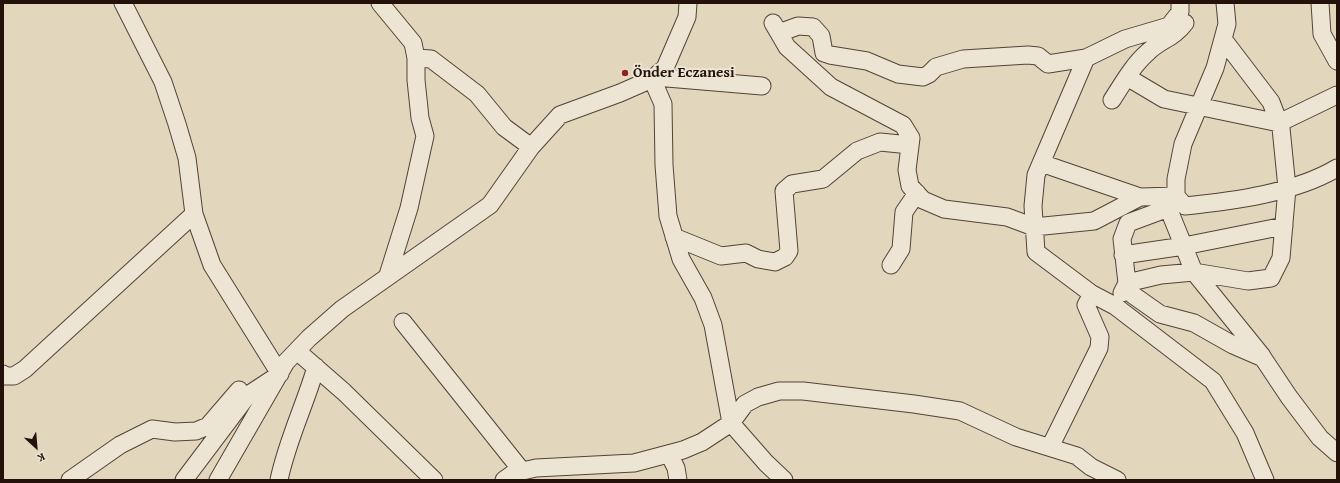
<!DOCTYPE html>
<html>
<head>
<meta charset="utf-8">
<style>
	body { margin:0 }
	#map { position:relative; width:1340px; height:483px; overflow:hidden; background:#e2d7bd; font-family:"Gentium Book Plus",serif }
	canvas { display:block }
	.frame { position:absolute; inset:0; border:4px solid #241109; pointer-events:none }
	.north { position:absolute; left:16px; top:427px; width:40px; height:40px; -webkit-text-stroke:3px #ece5d4; paint-order:stroke; rotate:154deg; font-size:11px; font-weight:700; line-height:16px; text-align:center; color:#241109 }
	.north::after { content:''; display:block; margin:auto; width:14px; height:18px; background:#241109; clip-path:polygon(50% 0,100% 100%,50% 72%,0 100%) }
</style>
</head>
<body>
<div id="map">
<canvas width="1340" height="483"></canvas>
<div class="frame"></div>
<div class="north">K</div>
</div>
<script>
const context = document.querySelector('canvas').getContext('2d');
context.lineJoin = 'round';
function strokePath(path, color, width, dash) {
  context.strokeStyle = color;
  context.lineWidth = width;
  context.lineCap = dash ? 'butt' : 'round';
  context.setLineDash(dash || []);
  context.stroke(path);
}
function label(font, color, halo, rows, align = 'center') {
  context.font = font + ' "Gentium Book Plus",serif';
  context.lineWidth = 4;
  context.setLineDash([]);
  context.textBaseline = 'middle';
  context.strokeStyle = halo;
  context.fillStyle = color;
  for (const [text, x, y, turn = 0] of rows) {
    context.save();
    context.translate(x, y);
    context.rotate((+turn || 0) * Math.PI / 180);
    context.textAlign = isNaN(turn) ? turn : align;
    if (halo) context.strokeText(text, 0, 0);
    context.fillText(text, 0, 0);
    context.restore();
  }
}
const minor = new Path2D(`
	M123,3L163,82L177,124L187,158L194,214L212,265L280,374L248,395L184,480
	M380,3L413,43L416,58V80L420,118L425,136L409,208L388,275
	M1180,3V12L1169,26L1125,39L1086,58L1036,175L1033,206L1036,252L1092,294L1115,306L1213,381L1245,433L1265,480
	M1225,3L1227,24L1215,68L1183,144L1176,179V196L1185,206C1234,201 1295,193 1337,168
	M1320,3L1322,34L1337,61
	M773,23L787,47L831,87L903,125L911,138L907,170L910,186L923,200L944,209L1007,217L1034,227L1094,221L1140,197
	M779,33L798,26L813,27L821,36L824,53L830,55L867,61L898,74L923,77L929,74L936,67L963,59L1028,55L1038,56L1048,64L1086,58
	M416,58L431,59L477,94L504,127L531,147
	M655,77L762,86
	M1127,77L1164,99L1279,123L1337,95
	M652,79L663,104L664,165L668,216L681,259L703,298L713,325L731,423L766,463L784,480
	M1112,100C1123,83 1133,65 1148,52C1160,40 1174,38 1185,23
	M1041,163L1140,197L1176,196L1163,210L1128,223L1122,239L1127,283L1133,295L1160,314L1194,323L1233,345L1263,358L1289,397L1320,438L1337,453
	M1167,205L1194,272L1262,356
	M674,237L721,256L746,253L758,259L775,262L785,257L789,251L784,191L792,184L823,179L857,151L880,142L910,145
	M1123,255L1184,246L1284,226
	M891,265L901,249L904,212L917,193
	M1122,293L1127,283L1161,275L1194,272L1248,281L1271,278L1281,258L1287,188L1281,128L1271,102L1223,39
	M403,322L522,471
	M297,351L344,392L434,480
	M3,374L4,376H14L25,369L194,214
	M1050,447L1099,348L1100,337L1086,305L1092,294
	M669,454L676,468L678,480
	M70,480L120,445L152,429L175,432L196,431L208,426L239,390
	M218,480L286,362L309,338L342,309L490,205L531,147L560,115L620,93L652,79L665,68L687,17L688,3
	M279,480C287,441 305,405 316,367
	M504,480L514,473L536,468L634,463L683,450L702,442L731,423L745,404L758,397L779,391H803L914,404L960,411L1016,437L1077,456L1091,467L1117,480`);
const markers = [
	[625,73,4,"#8f2418"]
];
const poiNames = [
	["Önder Eczanesi",633,73]
];
strokePath(minor, '#544236', 19);
strokePath(minor, '#ece5d4', 17);
for (const [x, y, r, color] of markers) {
  const dot = new Path2D();
  dot.arc(x, y, r, 0, 2 * Math.PI);
  context.fillStyle = color;
  context.fill(dot);
  strokePath(dot, '#ece5d4', 1.5);
}
label('bold 15px', '#241109', '#ece5d4', poiNames, 'left');
</script>
</body>
</html>
